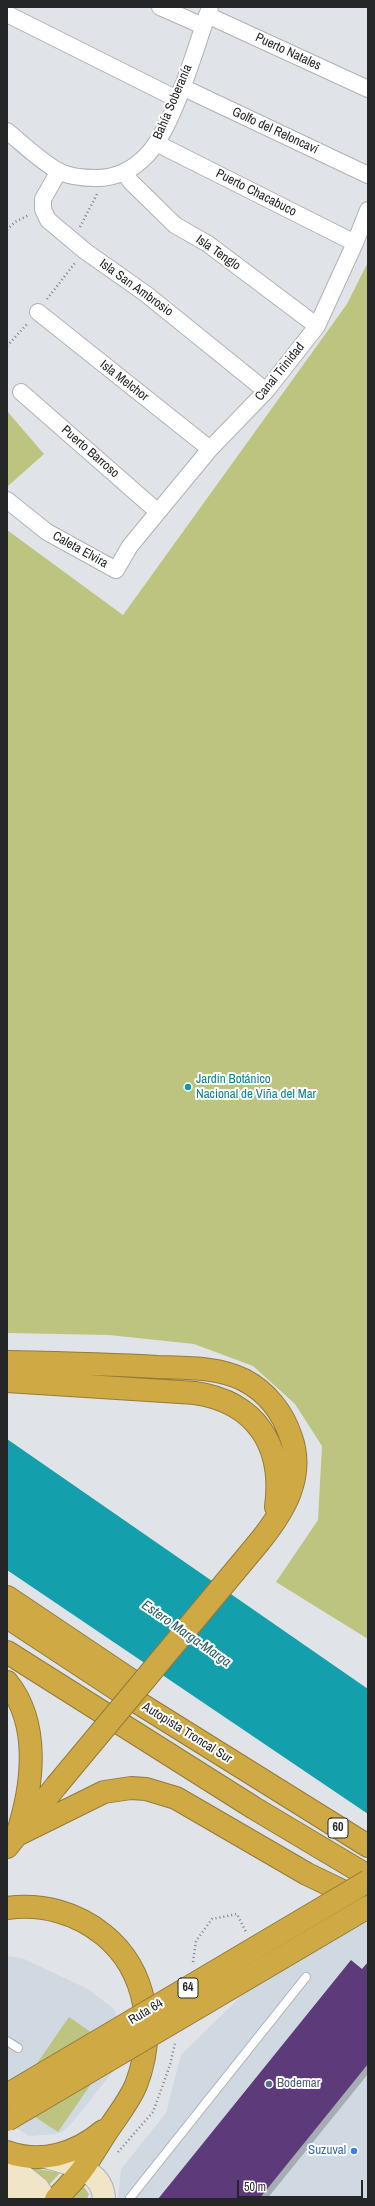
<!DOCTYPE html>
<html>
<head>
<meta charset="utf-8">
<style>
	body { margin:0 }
	#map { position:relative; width:375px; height:2206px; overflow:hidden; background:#e0e4e8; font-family:"Archivo Narrow",sans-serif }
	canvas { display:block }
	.frame { position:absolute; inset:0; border:8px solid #252627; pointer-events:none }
	.scale { position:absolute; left:237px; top:2180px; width:126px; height:18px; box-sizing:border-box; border:2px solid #252627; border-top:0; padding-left:5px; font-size:12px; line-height:14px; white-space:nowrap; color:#252627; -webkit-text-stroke:3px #fff; paint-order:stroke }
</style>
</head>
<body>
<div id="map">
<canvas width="375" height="2206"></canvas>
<div class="frame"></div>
<div class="scale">50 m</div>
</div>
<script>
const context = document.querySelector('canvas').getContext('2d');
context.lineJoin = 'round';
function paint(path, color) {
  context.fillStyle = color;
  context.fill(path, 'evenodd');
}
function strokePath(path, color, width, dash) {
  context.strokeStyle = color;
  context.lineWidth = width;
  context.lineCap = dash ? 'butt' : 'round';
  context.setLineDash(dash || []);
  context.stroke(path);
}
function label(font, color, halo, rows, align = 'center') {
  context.font = font + ' "Archivo Narrow",sans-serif';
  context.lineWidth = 4;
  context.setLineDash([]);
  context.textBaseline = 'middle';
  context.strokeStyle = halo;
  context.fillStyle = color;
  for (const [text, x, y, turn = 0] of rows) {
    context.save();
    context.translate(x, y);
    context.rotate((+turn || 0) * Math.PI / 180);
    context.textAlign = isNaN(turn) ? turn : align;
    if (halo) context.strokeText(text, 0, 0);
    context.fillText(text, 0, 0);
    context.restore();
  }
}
const built = new Path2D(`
	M333,1906L368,1924V2199H118L121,2169L166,2113L181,2055Z
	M7,1956L22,1958L88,1989L114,2009L122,2037L115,2069L72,2123L62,2132L55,2134L29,2136L7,2122Z`);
const green = new Path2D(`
	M368,262V1639L276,1582L318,1520L322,1446L295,1404L253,1366L194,1344L109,1335L7,1333V530L123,615L347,304Z
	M7,411L44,454L7,487Z
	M69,2017L115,2049L58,2132L11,2101Z
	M23,2166L60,2173L48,2186Z
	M82,2184L89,2194L87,2199H69Z`);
const water = new Path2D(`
	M7,1439L368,1689V1814L7,1570Z`);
const shadow = new Path2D(`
	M368,1963V2074L267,2199H159Z`);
const building = new Path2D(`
	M351,1960L362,1969L368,1962V2064L259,2199H158Z`);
const path = new Path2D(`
	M80,227L97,194
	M7,230L15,222L29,215
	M47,299L75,263
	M7,346L28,323
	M193,1962L196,1941L212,1919L237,1914L246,1932
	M118,2152L153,2112L170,2065L175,2043`);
const lane = new Path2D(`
	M7,2041L18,2048
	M131,2199L130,2198L306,1977`);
const street = new Path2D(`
	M160,7L203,26
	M7,14L177,99
	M207,15L368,89
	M182,87L368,175
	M7,131C23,144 41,162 60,172C71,177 84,178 96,178C116,178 133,170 147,155C174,127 196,46 210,7
	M156,143L355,243
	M59,171L43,199V209L48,220L85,251L146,294L266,391
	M125,173L131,182L175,225L208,244L317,326
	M38,312L210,449
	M21,392L158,512
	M7,500L47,532L116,570L130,546L158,512L210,449L266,391L317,326L355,243L368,210`);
const secondary = new Path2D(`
	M46,2157C69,2164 103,2169 104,2199
	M7,2163L38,2188L45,2199
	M7,2183L28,2199`);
const highway = new Path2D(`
	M7,1362C57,1363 108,1364 158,1367C187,1368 218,1367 244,1380C267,1392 283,1413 291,1437C305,1477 284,1511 260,1541
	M7,1381L195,1393C257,1402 284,1447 276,1507
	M7,1597L135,1683
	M7,1617L121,1692L368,1846
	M7,1652L254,1808L368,1876
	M7,1682C41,1724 33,1786 17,1835
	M17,1835L104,1792L131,1788L146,1789L176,1798L307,1874L361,1900
	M7,1847L56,1786
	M7,1908C42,1903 77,1913 104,1935C148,1971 156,2033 136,2085C130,2099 121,2111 112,2124C102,2138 94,2153 84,2167C76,2179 65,2189 56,2199
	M7,2152C41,2164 76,2154 103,2131`);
const highwayBridge = new Path2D(`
	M56,1786L260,1541
	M7,2095L368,1881
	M7,2120L368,1907`);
const markers = [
	[188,1087,4,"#0f9aa8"],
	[269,2084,4,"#5c6f8a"],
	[354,2151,4,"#3f7fe0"]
];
const shields = [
	[338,1828,20],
	[188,1988,20]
];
const shieldNames = [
	["60",338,1828],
	["64",188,1988]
];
const streetNames = [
	["Puerto Natales",288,52,25],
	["Bahía Soberanía",173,102,-67],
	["Golfo del Reloncaví",275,131,25],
	["Puerto Chacabuco",256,193,27],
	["Isla Tenglo",218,253,35],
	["Isla San Ambrosio",136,288,36],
	["Canal Trinidad",280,372,-51],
	["Isla Melchor",124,381,38],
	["Puerto Barroso",90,452,41],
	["Caleta Elvira",80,550,29],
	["Autopista Troncal Sur",187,1733,32],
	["Ruta 64",146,2012,-31]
];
const cultureNames = [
	["Jardín Botánico",196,1080],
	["Nacional de Viña del Mar",196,1095]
];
const serviceNames = [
	["Bodemar",277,2084]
];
const shopNames = [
	["Suzuval",346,2151]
];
const waterNames = [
	["Estero Marga-Marga",186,1634,35]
];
paint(built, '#d0d8e2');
paint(green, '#bcc480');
paint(water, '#139fac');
paint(shadow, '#0003');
paint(building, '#5d3b7a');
strokePath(lane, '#aeb1b5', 10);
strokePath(street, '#aeb1b5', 18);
strokePath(secondary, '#aeb1b5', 24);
strokePath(highway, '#947b39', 24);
strokePath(path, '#7e8183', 2.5, [1, 3]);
strokePath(lane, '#fff', 8);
strokePath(street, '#fff', 16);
strokePath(secondary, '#f1e5c7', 22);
strokePath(highway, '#cfa943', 22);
strokePath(highwayBridge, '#947b39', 24, []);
strokePath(highwayBridge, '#cfa943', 22);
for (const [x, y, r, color] of markers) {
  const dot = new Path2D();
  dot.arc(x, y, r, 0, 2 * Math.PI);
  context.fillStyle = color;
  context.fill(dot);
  strokePath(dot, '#fff', 1.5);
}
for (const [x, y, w] of shields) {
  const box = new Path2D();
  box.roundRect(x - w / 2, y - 10, w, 20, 3);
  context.fillStyle = '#fff';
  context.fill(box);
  strokePath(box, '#252627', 1);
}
label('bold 12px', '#252627', null, shieldNames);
label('13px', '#252627', '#fff', streetNames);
label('13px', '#0d838f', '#fff', cultureNames, 'left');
label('13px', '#4e5e75', '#fff', serviceNames, 'left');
label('13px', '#366cbe', '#fff', shopNames, 'right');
label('italic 14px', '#2b5e63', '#fff', waterNames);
</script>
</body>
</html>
